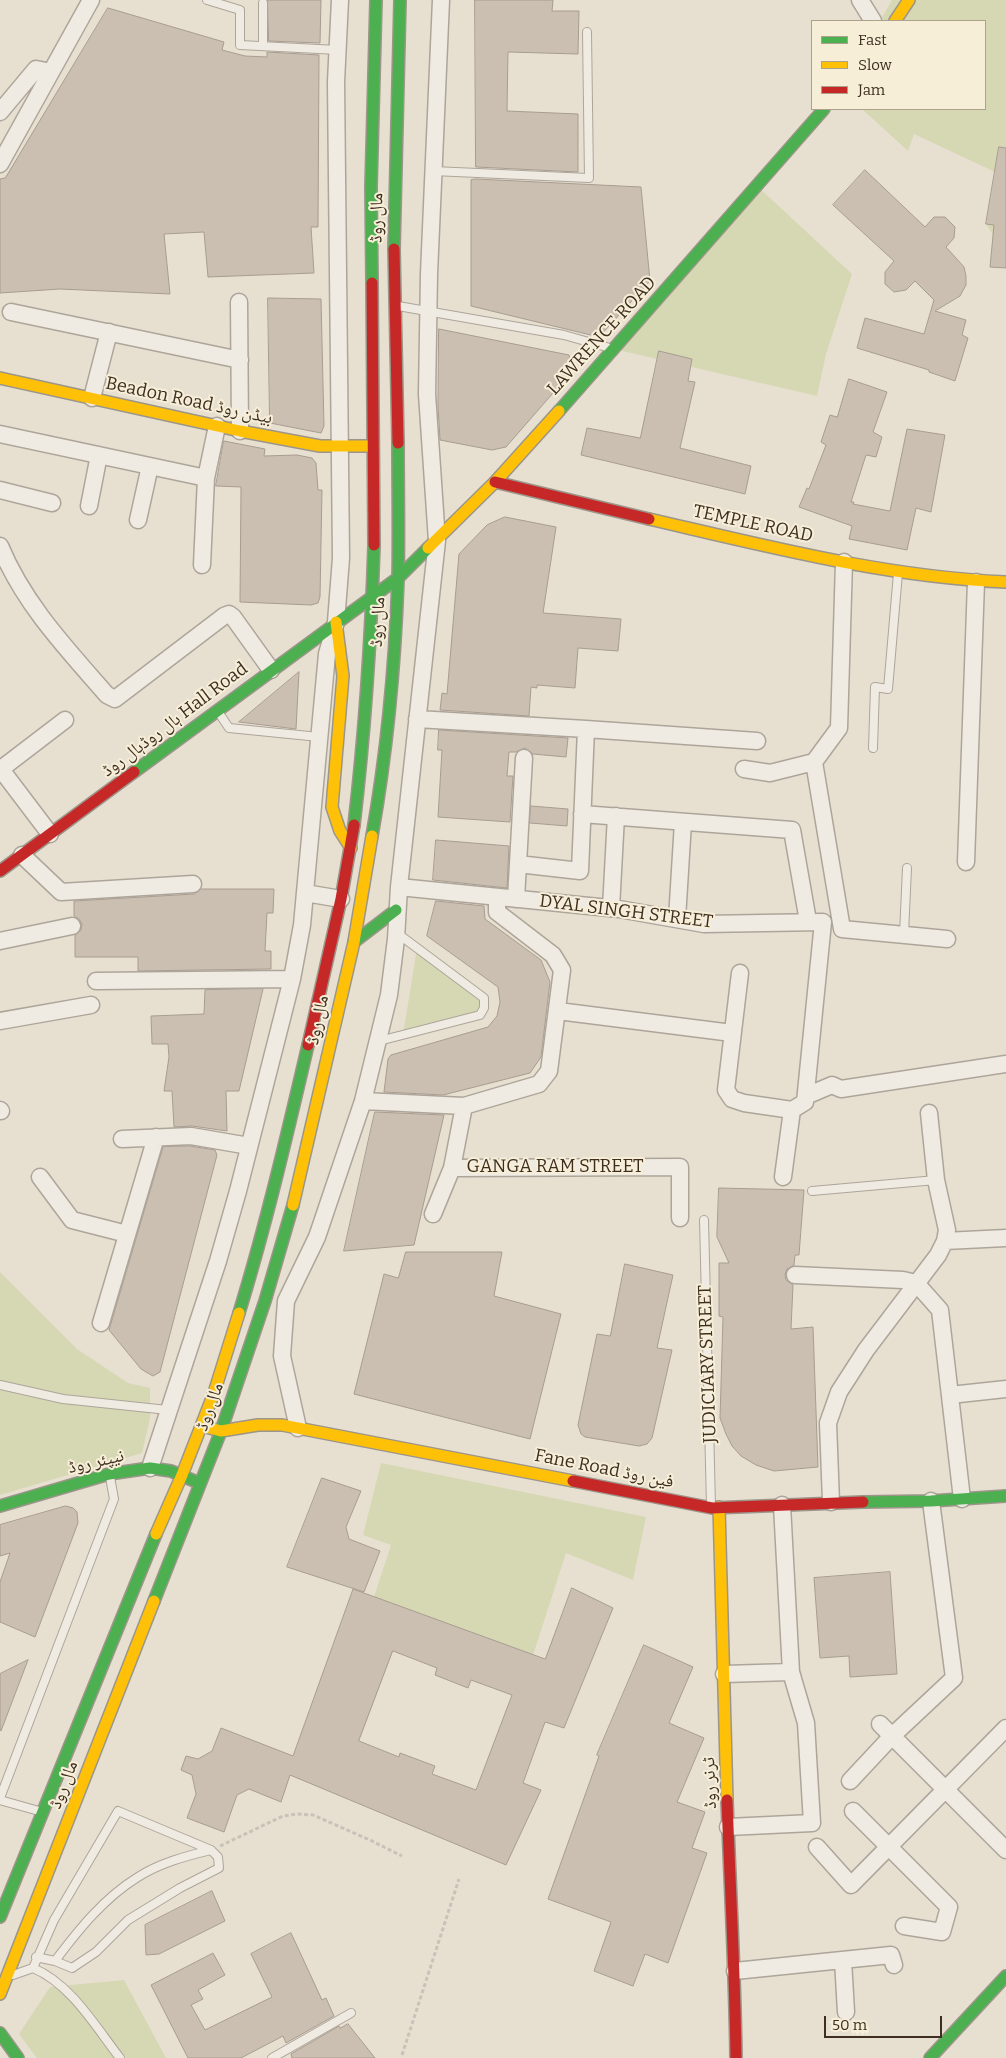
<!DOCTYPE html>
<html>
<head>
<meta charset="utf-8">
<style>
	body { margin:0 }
	#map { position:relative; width:1006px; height:2058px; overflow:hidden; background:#e7e0d1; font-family:Bitter,serif }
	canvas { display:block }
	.legend { position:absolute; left:811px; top:20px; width:175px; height:90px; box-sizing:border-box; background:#f7eed8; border:1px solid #ada18e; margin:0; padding:6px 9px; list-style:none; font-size:15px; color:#3d2e20 }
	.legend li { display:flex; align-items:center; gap:10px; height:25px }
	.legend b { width:25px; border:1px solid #ada18e }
	.scale { position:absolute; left:824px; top:2016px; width:118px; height:22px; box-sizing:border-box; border:2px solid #3d2e20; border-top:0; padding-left:6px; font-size:15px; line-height:18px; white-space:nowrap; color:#3d2e20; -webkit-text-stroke:4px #f7eed8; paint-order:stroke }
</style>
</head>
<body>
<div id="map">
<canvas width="1006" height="2058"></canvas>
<ul class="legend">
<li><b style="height:6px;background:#4caf50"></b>Fast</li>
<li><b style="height:6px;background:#ffc107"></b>Slow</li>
<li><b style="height:6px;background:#c62828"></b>Jam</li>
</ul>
<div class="scale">50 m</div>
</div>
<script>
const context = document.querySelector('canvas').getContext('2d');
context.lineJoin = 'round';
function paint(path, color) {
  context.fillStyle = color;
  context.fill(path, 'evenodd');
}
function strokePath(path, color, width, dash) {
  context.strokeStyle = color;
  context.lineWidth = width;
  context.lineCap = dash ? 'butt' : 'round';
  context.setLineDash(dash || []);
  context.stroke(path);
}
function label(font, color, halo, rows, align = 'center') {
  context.font = font + ' Bitter,"Noto Naskh Arabic",serif';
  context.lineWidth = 4;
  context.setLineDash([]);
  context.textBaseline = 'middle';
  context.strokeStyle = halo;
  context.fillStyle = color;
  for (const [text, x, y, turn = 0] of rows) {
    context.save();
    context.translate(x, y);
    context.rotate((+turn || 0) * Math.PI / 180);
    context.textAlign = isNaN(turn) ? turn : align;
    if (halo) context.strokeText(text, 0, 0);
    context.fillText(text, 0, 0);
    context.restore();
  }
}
const green = new Path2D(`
	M892,0H1006V268L990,267L993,235L986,224L995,172L914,134L908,151L862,109H985V21H880Z
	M757,186L852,274L826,354L817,396L614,349Z
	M417,948L484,998L480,1015L403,1035Z
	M0,1272L77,1349L128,1383L150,1388V1418L142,1453L0,1495Z
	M381,1463L646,1517L633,1580L566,1553L533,1655L374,1597L391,1545L363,1535Z
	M124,1980L166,2058H37L19,2034L50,1987Z`);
const building = new Path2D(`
	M268,0H321L320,43L269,41Z
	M475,0H553L552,11H579L578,54L508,52L507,111L578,114V172L476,167Z
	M108,8L224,42L222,50L245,56L267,57V52L319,55L318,227H311L314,273L208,277L204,232L164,234L170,294L60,289L0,293V179L5,178Z
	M999,147L1006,148V268L990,267L994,225L986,224Z
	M865,170L925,227L934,217H945L955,227L954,238L946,247L964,267L966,276V285L960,296L935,311L966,320L962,335L968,338L955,381L929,372V370L857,348L865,318L924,334L934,300L915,281L906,290L894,292L885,284V272L894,261L833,205Z
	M476,179L641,187L650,281L599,337L471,306V180Z
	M268,298L321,299L324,426L321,433L270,423Z
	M439,329L569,355L574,369L506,447L492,450L440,440L438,405Z
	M659,351L692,359L688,381L695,382L680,448L751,466L745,494L581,455L587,428L640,438Z
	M849,379L887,392L873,432L882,437L876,457L866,455L851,502H854L853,504L890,511L907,429L945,435L931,512L916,508L907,550L849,539L852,526L799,507L807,488L809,489L826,445L821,442L830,415L837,417Z
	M224,441L265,449L264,456L297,455L312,458L316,463L318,490H322L320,597L318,603L311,605L240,602L241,487L216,486Z
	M505,517L556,527L543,613L621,619L618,651L578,648L575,688L537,685V688L531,687L529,716L440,710L442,693L447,694L459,554L487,525Z
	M299,672L296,729L239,722Z
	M439,730L568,738L566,757L533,754L525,748L516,752H509L507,776H513L510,822L438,817L442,750H438Z
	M531,806L568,809L567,826L530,823Z
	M436,840L509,846L507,888L433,880Z
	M201,889H274L273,913H267L265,951H271V969L138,971V957H75V935L81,930L82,924L79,919L74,916V901L194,894Z
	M436,901L484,906L485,919L541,960L550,982L541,1057L530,1073L443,1095L384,1092L388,1059L391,1055L488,1027L497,1016L500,1002L498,987L427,936Z
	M263,989L239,1091H226L227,1131L192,1126L174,1127L172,1091H164L169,1057L168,1044H152L151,1016L204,1014L205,990Z
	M375,1112L444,1115L414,1245L344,1251Z
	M190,1146L215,1150L217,1155L160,1372L153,1376L141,1369L109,1330L163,1147Z
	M719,1188L804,1190L799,1255H795L794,1265L787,1269L785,1275L786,1280L793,1285L791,1329L813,1327L818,1467L774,1471L756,1465L741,1456L732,1446L726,1434L720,1418L723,1317L719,1316V1263H729L717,1237Z
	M406,1252H502L494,1296L561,1314L530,1439L354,1394L384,1274L398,1278Z
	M625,1264L673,1275L657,1348L672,1350L652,1438L647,1444L639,1446L585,1437L581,1434L578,1425L597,1334L610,1336Z
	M322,1478L361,1491L346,1527L349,1539L380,1551L364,1592L287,1567Z
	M66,1506L73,1508L77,1512L78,1523L35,1637L0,1622V1582L10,1553L0,1556V1525Z
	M890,1572L897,1674L850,1677L849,1656L820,1658L814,1578Z
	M572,1588L613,1608L564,1728L545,1722L523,1783L541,1790L506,1865L290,1775L281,1802L249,1789L237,1795L224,1832L187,1818L196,1794L192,1775L181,1770L186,1756L198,1759L212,1751L221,1728L293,1756L353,1589L545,1659ZM393,1651L437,1668L435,1675L468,1688L471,1680L512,1695L476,1790L432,1774L435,1766L400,1753L399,1757L359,1741Z
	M644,1645L693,1667L669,1723L704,1738L677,1802L705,1812L692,1848L707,1853L668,1963L645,1954L633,1986L594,1971L611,1922L548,1899L599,1756L597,1755Z
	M28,1660L1,1731L0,1730V1674Z
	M212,1891L225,1921L159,1954L146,1955L145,1925Z
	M291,1933L322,2000L326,1998L334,2016L286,2043L283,2036L241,2058H188L151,1985L213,1953L225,1975L198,1990L203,1999L191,2005L205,2030L272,1997L251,1954Z
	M348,2024L375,2058H292L291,2054L339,2026L340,2028Z`);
const path = new Path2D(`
	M220,1846L283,1816L297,1814L313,1815L370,1840L402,1856
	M402,2055L459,1879`);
const lane = new Path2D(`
	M207,0L240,10V45L338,50
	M263,3V46
	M433,171L589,178L587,32
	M398,306L564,335L610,348
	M219,713L229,728L319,737
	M873,748L875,687L888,689L898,573
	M904,934L907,868
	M379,1041L480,1015L484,1008V998L397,933
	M812,1191L936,1180
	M704,1220L711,1506
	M0,1385L63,1399L168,1410
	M0,1798L114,1499L110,1477
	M0,1800L39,1811
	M36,1957L55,1961L72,1968L96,1952L128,1920L180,1888L219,1868L218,1857L211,1850
	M33,1968L54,1920L118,1811L211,1850C186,1856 160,1863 138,1877C104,1898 79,1929 55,1961
	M13,1975L33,1968C71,1984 95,2026 120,2058
	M272,2058L351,2013`);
const street = new Path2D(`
	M860,0L873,21
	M0,112L36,69L51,72
	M0,164L91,0
	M239,302L240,431
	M11,312L240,360
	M92,398L109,332
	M0,434L206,478L217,426
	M0,490L52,503
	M89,506L99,455
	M138,520L150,466
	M0,546C24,604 66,648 107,695L115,699L224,616L229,614L233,617L271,670
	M844,562L839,728L814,762L842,929L947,939
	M202,565L206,478
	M417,719L586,729L580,871L518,864
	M586,729L757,741
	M0,768L50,834
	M1,769L65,720
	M744,769L770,773L814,762
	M582,814L792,830L808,921
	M22,855L61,892L193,884
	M966,862L976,582
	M399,887L619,909L704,924L823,922L805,1102L792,1110L744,1103L732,1099L726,1090L740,973
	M305,893L341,899
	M516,899L524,758
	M611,908L616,816
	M677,919L683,822
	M0,941L72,926
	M96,981L292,979
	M558,1011L732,1033
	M0,1021L91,1005
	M806,1096L832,1085L841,1089L1006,1064
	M363,1101L464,1106L452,1168L680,1167V1218
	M464,1106L539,1084L549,1071L562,970L553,955L497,912V897
	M0,1110L1,1111
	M122,1139L191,1136L249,1146
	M40,1177L72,1220L127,1234
	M783,1177L792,1110
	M433,1214L452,1168
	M945,1241L1006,1238
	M795,1275L903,1280L916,1283L940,1310L962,1499
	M101,1323L156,1137
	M950,1395L1006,1389
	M298,1428L282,1356L286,1301L317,1237L363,1101L389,995L396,939L399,887L437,541L427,394L429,274L441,0
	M150,1468L218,1261L238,1191L292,979L302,925L327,654L336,622L341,558L336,82L340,0
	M831,1502L828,1423L839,1392L866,1350L938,1255L945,1241L947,1230L936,1180L929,1113
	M724,1674L791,1672
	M880,1724L1006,1850
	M850,1781L892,1736L954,1678L931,1501
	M853,1811L949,1907L942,1932L904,1926
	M728,1827L812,1823L806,1723L791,1672L782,1505
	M817,1847L851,1885L1006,1728
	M843,1960L846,2012
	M735,1971L891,1955L894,1965`);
const fast = new Path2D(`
	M394,249L400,0
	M372,283L371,187L376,0
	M559,411L824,109
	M134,772L398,578L428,548
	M354,825C365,731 371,639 374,545
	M372,836C387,752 395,665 398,580C399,534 398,489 398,443
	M354,942L396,910
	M239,1313C266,1225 287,1135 308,1045
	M863,1502L931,1501L1006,1496
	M0,1506L109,1474L150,1468L171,1471L199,1483
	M154,1601L221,1431L265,1301L293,1205
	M0,1917L156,1534
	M0,2033L18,2058
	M930,2058L1006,1976`);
const slow = new Path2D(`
	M895,21L909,0
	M0,378L240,431L320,446H373
	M649,519C766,546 885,577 1006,582
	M428,548L495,482L559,411
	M336,622L343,676L332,807L340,831L351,848
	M293,1205L354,942L372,836
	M206,1427L221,1431L258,1425H282L573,1481
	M719,1507L727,1800
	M156,1534L182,1475L214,1393L239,1313
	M0,1994L154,1601`);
const jam = new Path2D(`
	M394,249L398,443
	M372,283L374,545
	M495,482L649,519
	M0,871L134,772
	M308,1045L341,899L354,825
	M573,1481L712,1508L863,1502
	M727,1800C730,1886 735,1972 736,2058`);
const streetNames = [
	["مال روڈ",377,218,-89],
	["LAWRENCE ROAD",602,336,-48],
	["Beadon Road بیڈن روڈ",189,401,12],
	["TEMPLE ROAD",753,524,12],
	["مال روڈ",378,622,-87],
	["ہال روڈہال روڈ Hall Road",175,720,-37],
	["DYAL SINGH STREET",626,912,7],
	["مال روڈ",318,1020,-78],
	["GANGA RAM STREET",555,1167],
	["JUDICIARY STREET",708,1364,-92],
	["مال روڈ",210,1407,-70],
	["نیپئر روڈ",96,1462,-13],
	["Fane Road فین روڈ",604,1469,11],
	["ٹرنر روڈ",710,1783,-92],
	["مال روڈ",64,1785,-69]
];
paint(green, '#d6d7b3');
paint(building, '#cbbfb2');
strokePath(building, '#a89c90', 1);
strokePath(lane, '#ada599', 10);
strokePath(street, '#ada599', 19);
strokePath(fast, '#9c958a', 14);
strokePath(slow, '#9c958a', 14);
strokePath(jam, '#9c958a', 14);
strokePath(path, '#c8c2b9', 3, [4, 2.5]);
strokePath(lane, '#efebe3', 8);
strokePath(street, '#efebe3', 16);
strokePath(fast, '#4caf50', 11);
strokePath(slow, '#ffc107', 11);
strokePath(jam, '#c62828', 11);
label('18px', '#3d2e20', '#f7eed8', streetNames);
</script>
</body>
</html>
